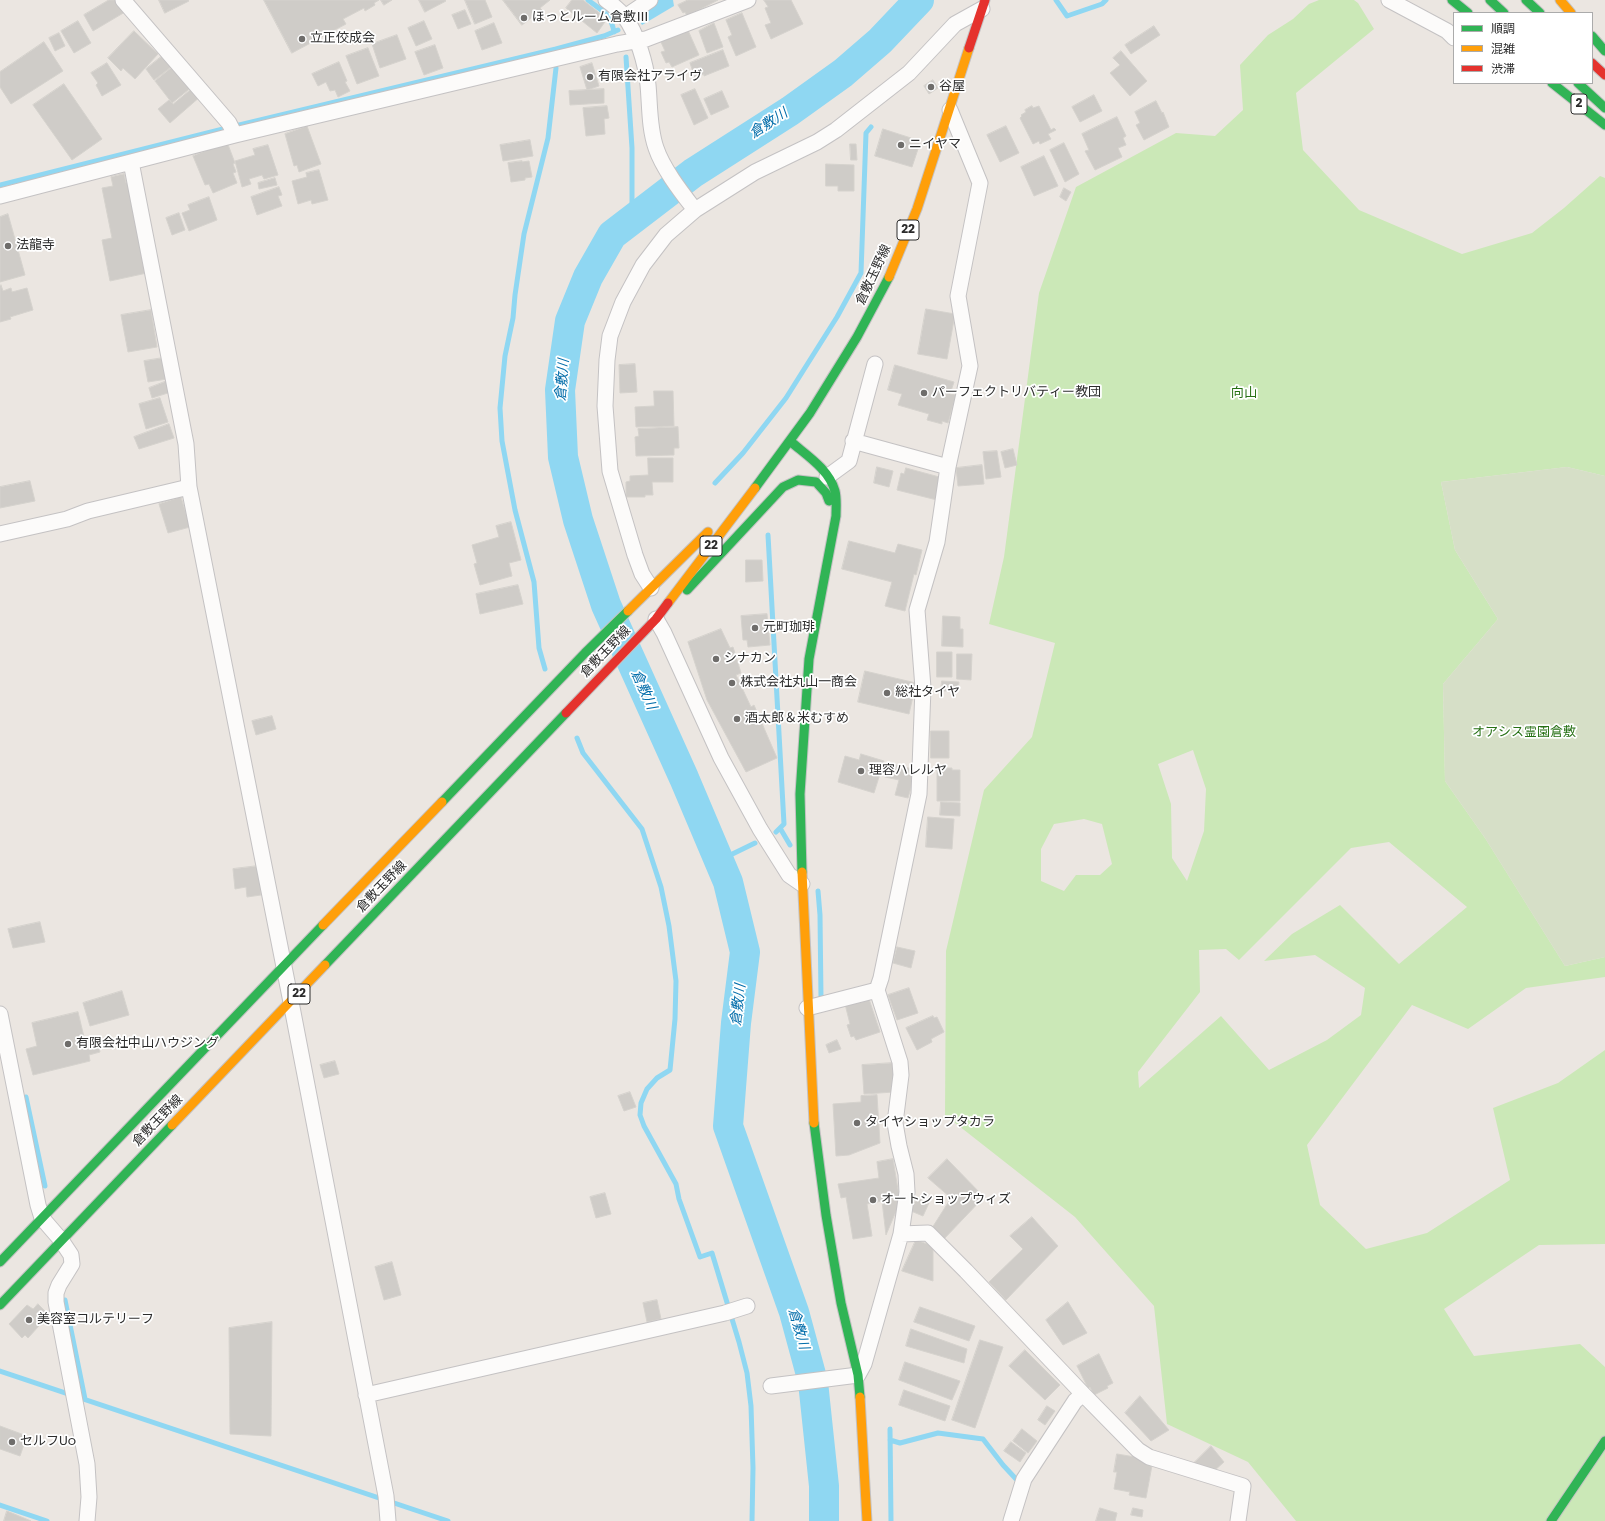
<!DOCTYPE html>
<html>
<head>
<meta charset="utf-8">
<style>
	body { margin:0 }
	#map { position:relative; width:1605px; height:1521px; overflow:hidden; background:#ebe6e1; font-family:Poppins,"Noto Sans JP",sans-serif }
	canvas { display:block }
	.legend { position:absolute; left:1453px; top:12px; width:140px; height:72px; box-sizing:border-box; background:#fff; border:1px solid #ababab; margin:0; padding:5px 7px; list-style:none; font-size:12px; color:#2c2c2c }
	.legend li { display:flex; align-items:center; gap:8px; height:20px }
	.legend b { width:20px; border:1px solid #ababab }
</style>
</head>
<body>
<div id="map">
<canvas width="1605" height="1521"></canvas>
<ul class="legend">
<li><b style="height:5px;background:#30b455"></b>順調</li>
<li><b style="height:5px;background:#ff9f0a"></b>混雑</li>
<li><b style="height:5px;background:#e5322d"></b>渋滞</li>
</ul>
</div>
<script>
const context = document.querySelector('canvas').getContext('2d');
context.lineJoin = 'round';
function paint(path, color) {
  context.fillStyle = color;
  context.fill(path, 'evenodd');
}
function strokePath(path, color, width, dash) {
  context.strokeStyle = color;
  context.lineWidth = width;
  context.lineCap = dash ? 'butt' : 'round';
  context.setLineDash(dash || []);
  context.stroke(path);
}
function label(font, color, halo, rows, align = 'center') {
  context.font = font + ' Poppins,"Noto Sans JP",sans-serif';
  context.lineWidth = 3.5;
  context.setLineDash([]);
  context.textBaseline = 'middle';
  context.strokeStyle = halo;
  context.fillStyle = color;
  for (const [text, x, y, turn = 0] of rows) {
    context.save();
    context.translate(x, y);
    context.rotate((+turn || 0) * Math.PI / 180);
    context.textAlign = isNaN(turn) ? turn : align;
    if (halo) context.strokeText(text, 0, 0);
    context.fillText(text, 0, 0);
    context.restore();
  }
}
const green = new Path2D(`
	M1319,0H1354L1358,3L1374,29L1296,93L1303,150L1359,210L1462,254L1532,233L1564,208L1600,176L1605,178V476L1567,467L1441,482L1455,550L1498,619L1443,684L1445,781L1485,838L1565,966L1605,957V977L1526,988L1468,1029L1412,1005L1307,1145L1320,1205L1366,1249L1427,1233L1510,1180L1493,1108L1558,1083L1605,1050V1244L1539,1245L1444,1309L1474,1356L1580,1344L1605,1367V1521H1296L1248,1462L1167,1424L1154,1306L1075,1217L945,1115L946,951L984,790L1032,737L1055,643L989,624L1004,557L1039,293L1076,187L1176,133L1215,136L1243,110L1240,65L1268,35L1293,19L1309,4ZM1193,750L1206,789L1204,831L1187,881L1172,858L1171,804L1158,764ZM1084,819L1102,824L1112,864L1100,875H1076L1064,891L1041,881V849L1054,824ZM1389,842L1467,907L1399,964L1340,905L1292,934L1264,961L1315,955L1365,988L1361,1015L1327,1040L1269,1070L1221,1016L1139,1088L1138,1072L1200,992L1199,950L1226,949L1239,960L1351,848Z`);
const cemetery = new Path2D(`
	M1567,467L1605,476V957L1565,966L1485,838L1445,781L1443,684L1498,619L1455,550L1441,482Z`);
const water = new Path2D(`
	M657,0H673L674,6L642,25L637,17Z`);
const stream = new Path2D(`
	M588,0C602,11 611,14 614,32
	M1056,0L1067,16L1102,4L1106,0
	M556,52V49L604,36L618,30
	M626,57L632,148V219
	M0,185L231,127L556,49
	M715,483L743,453L786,398L837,317L861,273L866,133L871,127
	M768,535L784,824L776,832
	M545,669L539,648L534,582L515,510L502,441L500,408L505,356L513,318L515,295L524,234L548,138L556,68
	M577,738L583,753L642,829L661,887L669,926L676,981L675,1019L670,1070L657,1078L647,1089L641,1103L640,1115L644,1126L676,1184L679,1199L700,1257L712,1253L739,1342L747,1373L751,1406L753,1468L752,1521
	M780,828L790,845
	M718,861L755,843
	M818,891L820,915L821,998
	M26,1097L45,1186
	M65,1300L85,1399
	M0,1371L448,1521
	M890,1429L891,1521
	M890,1440L900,1443L938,1433L983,1439L1003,1465L1016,1479
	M0,1505L47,1521`);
const river = new Path2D(`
	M824,1521V1486L813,1382L794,1312L728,1126L736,1023L745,952L728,882L684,778L606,605L578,520L563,457L560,390L570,321L588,277L612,235L693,173L790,111L843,73L880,41L919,0`);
const building = new Path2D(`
	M109,0H117L125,12L93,31L84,15Z
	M159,0H188L189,1L165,13Z
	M264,0H379L374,3L375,5L365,11L364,8L343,19L346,24L292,53Z
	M381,0H392L384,5Z
	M419,0H445L446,1L425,12Z
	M465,0H485L492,17L475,24Z
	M503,0H550L540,8L542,10L522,25Z
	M572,0H583L607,19L597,33L566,8Z
	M688,0H718L687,16L685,12L683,13L678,5Z
	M764,0H791L803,24L771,39L765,25L771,23L765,8L768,7Z
	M465,10L471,24L458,29L452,15Z
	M742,13L756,47L736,56L728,37L732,35L726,20Z
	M78,21L91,43L74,53L61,31Z
	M424,21L432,39L416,46L408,28Z
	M494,23L502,43L482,50L475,31Z
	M714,23L723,47L707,53L699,31Z
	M1154,26L1160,35L1131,54L1125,45Z
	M687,28L699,55L672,67L669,62L666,63L661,52L665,51L660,40Z
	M134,31L158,54L135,79L123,68L121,71L108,58Z
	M59,33L65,46L55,51L49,38Z
	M397,35L406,59L380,68L372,44Z
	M44,42L63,71L11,104L0,87V72Z
	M435,45L443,68L424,75L415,52Z
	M368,48L379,76L357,84L346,56Z
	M723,50L729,66L704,76V74L695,78L690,63Z
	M1121,51L1147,81L1130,96L1110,73L1120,65L1113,58Z
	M166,53L175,64L154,80L146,69Z
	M339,62L347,81L345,82L350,91L338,97L335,90L330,91L326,82L318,86L312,74Z
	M107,63L121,85L102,96L96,85L98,83L91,73Z
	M592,63L599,86L587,90L580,67Z
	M176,64L193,86L172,103L155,81Z
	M933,80L938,88L929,94L924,86Z
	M64,84L102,139L72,160L33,105Z
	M194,87L201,96L170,123L158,109L169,100L173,104Z
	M604,89V103L570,105L569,91Z
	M695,89L708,118L694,125L681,95Z
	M722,91L729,107L711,115L704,99Z
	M1094,95L1102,111L1080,122L1072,107Z
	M1156,101L1162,113L1163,112L1169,127L1144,140L1136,125L1140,123L1135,112Z
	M607,106L609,118L604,119L605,134L586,136L583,108Z
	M1032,106L1033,108L1039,106L1051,130L1054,128L1056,130L1048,134L1051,139L1040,144L1039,141L1033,144L1020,118L1022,116L1021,115L1026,112L1025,110Z
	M1117,117L1126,136L1123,138L1126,145L1118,148L1122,157L1095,170L1085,151L1089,150L1082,134Z
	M307,126L321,164L299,172L297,165L294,166L285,134Z
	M1006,126L1019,153L1000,162L987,135Z
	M883,129L911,138L910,140L920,143L912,167L875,156Z
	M530,140L533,156L503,161L500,145Z
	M227,142L235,163L233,164L236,172L233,173L237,183L213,193L209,184L205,185L193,156Z
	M1064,143L1079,174L1065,182L1050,150Z
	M850,144H856L857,160H851Z
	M268,145L278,175L264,179L262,175L249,179L251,184L242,187L235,161L255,155L253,149Z
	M1044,156L1058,186L1034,196L1021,167Z
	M522,161V162L529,161L532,177L525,178V180L511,182L508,163Z
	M826,164L854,165V191H838V186H826Z
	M319,170L328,200L312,204L311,200L298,204L292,181L307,177L306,173Z
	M124,174L126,183H129L147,273L110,281L102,240L112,238L102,188L113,186L111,177Z
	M275,178L277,185L259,189L258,183Z
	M279,187L282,195L278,196L282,206L257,215L251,197Z
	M1064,188L1071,192L1066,201L1060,197Z
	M209,197L217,220L189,231L182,213L190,210L188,205Z
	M179,213L185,230L172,235L166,218Z
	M8,214L25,275L0,282V217Z
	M1,285L3,291L11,288L12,292L27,288L33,310L10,317L11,319L0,322V286Z
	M926,309L955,314L947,359L918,354Z
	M151,310L157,347L128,352L121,315Z
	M163,358L167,379L148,382L144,361Z
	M635,364L637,392L620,393L619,365Z
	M895,365L954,382L950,394L956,395L948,423L942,421V424L927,420L929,414L898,405L902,394L888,390Z
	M167,381L171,392L152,398L149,388Z
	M654,391H673L674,426L636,427L635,407L654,406Z
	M160,398L168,422L146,429L139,404Z
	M169,424L174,438L139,449L134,437Z
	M678,427L679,448H674V455L636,456L635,437L639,436L638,429Z
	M1013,449L1017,465L1005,468L1001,452Z
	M997,451L1001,477L986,479L983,452Z
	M648,458H673V482H652L653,495H645V497H626V482L630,481V476L648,475Z
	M982,465L984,484L958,486L956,468Z
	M877,467L893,471L889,487L874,483Z
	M906,468L943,478L937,500L897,490L901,473L904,474Z
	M30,481L35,501L0,508V487Z
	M181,497L190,527L168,533L159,504Z
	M511,522L521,560L509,563L512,576L480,585L474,564L477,563L472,545L499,537L496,526Z
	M849,541L895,553L898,544L922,550L916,575L914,574L905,611L885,606L892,582L842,569Z
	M746,560H762L763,581L746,582Z
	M518,585L523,604L480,614L476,594Z
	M767,614L770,645L748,647L747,640H743L741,616Z
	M943,616L960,617V629H963V647L942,646Z
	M721,629L730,648L733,647L741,673L736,675L751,707L754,705L777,758L746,772L707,700L688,642Z
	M937,652H952V677H937Z
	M957,654H972L971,680L957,679Z
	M865,671L916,683L909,714L858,702Z
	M942,681L959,682L958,691H941Z
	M272,716L276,729L256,735L252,721Z
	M931,731H949V758H931Z
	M861,754L884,761L874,793L838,782L845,756L859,760Z
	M888,763L916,770L908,798L895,795L899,780L885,777Z
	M941,768H952V770H960V801H937V770H942Z
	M941,802L960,803V816L940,815Z
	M928,817L954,819L952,849L926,847Z
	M258,866L261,895L247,897L246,887L235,889L233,869Z
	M40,922L45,942L13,948L8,929Z
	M897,947L915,951L911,968L893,963Z
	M909,988L918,1013L897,1020L888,995Z
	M122,991L129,1015L90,1026L83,1003Z
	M869,999L880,1032L856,1040L854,1036L851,1037L847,1025L850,1024L845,1004Z
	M78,1012L85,1041L97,1038L100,1052L89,1055L90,1061L33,1075L26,1049L37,1046L32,1023Z
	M933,1016L934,1018L937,1017L944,1032L931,1039L932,1042L917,1050L906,1028Z
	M837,1040L841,1049L829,1053L826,1045Z
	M335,1061L339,1074L324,1078L320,1065Z
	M893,1063L894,1092L864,1094L862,1065Z
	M630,1092L636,1107L624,1111L618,1096Z
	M877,1095L880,1143L849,1155L836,1156L833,1104L861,1102V1096Z
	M893,1159L900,1202L886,1235L882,1201L867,1204L872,1236L853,1239L846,1197L841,1198L838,1184L879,1178L877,1162Z
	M947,1159L984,1197L943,1240L932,1228L951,1198L928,1178Z
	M605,1193L611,1214L596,1218L590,1197Z
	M917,1198L929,1203L923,1216L911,1211Z
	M1032,1217L1058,1246L1006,1300L989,1282L1023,1249L1010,1236Z
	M916,1240L933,1246V1281L902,1271Z
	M392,1262L401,1295L384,1300L375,1267Z
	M657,1300L661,1319L647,1322L643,1303Z
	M1068,1302L1087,1333L1063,1345L1046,1320Z
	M38,1304L49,1315L28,1338L25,1335L22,1338L9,1324L27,1305L33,1309Z
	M920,1307L975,1326L969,1341L914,1322Z
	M272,1322L271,1436L230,1434L229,1328Z
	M911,1329L967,1349L964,1363L906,1346Z
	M980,1340L1003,1347L975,1428L952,1420Z
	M1025,1350L1060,1385L1045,1400L1009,1366Z
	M1099,1354L1113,1383L1107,1386L1108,1388L1094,1395L1090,1387L1088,1388L1077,1366Z
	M905,1362L960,1381L952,1400L899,1380Z
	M904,1390L950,1406L945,1421L899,1405Z
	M1140,1396L1169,1430L1151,1441L1125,1413Z
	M1047,1406L1055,1411L1045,1425L1038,1420Z
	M0,1426L27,1436L20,1456L0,1449Z
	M1022,1429L1037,1441L1028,1453L1013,1441Z
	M1011,1442L1026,1453L1020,1462L1004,1451Z
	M1211,1446L1224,1462L1214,1471L1194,1463Z
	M1117,1454L1153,1460L1146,1498L1129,1495L1130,1492L1114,1489L1117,1472H1114Z
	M1100,1508L1117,1513L1115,1521H1096Z
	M1133,1508L1143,1510L1142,1517L1131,1515Z
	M7,1511L31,1521H4Z`);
const street = new Path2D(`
	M123,0L229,123L235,135
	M606,0C613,5 619,10 624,16C637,33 646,64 648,85C650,106 649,128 656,148C663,169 682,193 695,210
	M1389,0L1447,31L1454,38
	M625,17L650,0
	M131,162L186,444L189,487L291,1002L386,1496L388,1521
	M0,196L235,135L617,44L646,39L748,0
	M853,441L948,467
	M827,477L849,461L875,364
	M0,534L67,519L88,511L189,487
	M651,588L642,574L635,555L610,471L605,406L607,360L610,336L623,302L643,265L666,235L695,210L755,172L817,142L836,130L909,73L955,24L982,9
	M656,619L664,633L721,758L760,829L789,875L802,884
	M807,1008L877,990L881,978L919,794L923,688L917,610L937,542L948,467L970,366L958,296L980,183L950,110
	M0,1014L38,1205L42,1218L61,1240L71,1255L72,1264L59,1285L56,1293V1302L87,1464L89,1497L87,1521
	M901,1234L928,1233L966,1271L1083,1394L1138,1450L1149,1457L1243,1486L1238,1521
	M771,1386L858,1375L864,1364L901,1234L907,1192L906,1174L899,1146L895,1123L901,1075L900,1062L877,990
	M366,1395L725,1313L747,1306
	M1011,1521L1024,1479L1075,1401L1083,1394`);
const fast = new Path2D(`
	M1452,0L1468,13
	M1490,0L1504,13
	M1526,0L1540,13
	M1592,36L1605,51
	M1552,83L1605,125
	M1578,83L1605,108
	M790,441C806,455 829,469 835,491C837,499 836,508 836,516L809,659L800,794L802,872
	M755,488L810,413L857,337L889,277
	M687,590L783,487L798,480L816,482L826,493L829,501
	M442,802L585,653L628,611
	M325,965L566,713
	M814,1123L826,1215L841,1303L858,1375L860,1397
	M0,1262L323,925
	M0,1305L172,1125
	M1551,1521L1605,1441`);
const slow = new Path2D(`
	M1560,0L1571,13
	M889,277L917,209L969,48
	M668,603L755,488
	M628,611L708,532
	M802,872L814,1123
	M323,925L442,802
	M172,1125L325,965
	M860,1397L867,1521`);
const jam = new Path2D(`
	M969,48L985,0
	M1592,63L1605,75
	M566,713L656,619L668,603`);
const markers = [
	[524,18,4,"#6f6d6b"],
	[302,39,4,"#6f6d6b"],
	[590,77,4,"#6f6d6b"],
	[931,87,4,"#6f6d6b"],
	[901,145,4,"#6f6d6b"],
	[8,246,4,"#6f6d6b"],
	[924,393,4,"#6f6d6b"],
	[755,628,4,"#6f6d6b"],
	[716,659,4,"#6f6d6b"],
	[732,683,4,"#6f6d6b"],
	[887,693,4,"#6f6d6b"],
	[737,719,4,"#6f6d6b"],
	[861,771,4,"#6f6d6b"],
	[68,1044,4,"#6f6d6b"],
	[857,1123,4,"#6f6d6b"],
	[873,1200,4,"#6f6d6b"],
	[29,1320,4,"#6f6d6b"],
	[12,1442,4,"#6f6d6b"]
];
const shields = [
	[1579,104,16],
	[908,230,22],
	[711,546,22],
	[299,994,22]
];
const shieldNames = [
	["2",1579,104],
	["22",908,230],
	["22",711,546],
	["22",299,994]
];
const poiNames = [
	["ほっとルーム倉敷Ⅲ",532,18],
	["立正佼成会",310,39],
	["有限会社アライヴ",598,77],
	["谷屋",939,87],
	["ニイヤマ",909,145],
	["法龍寺",16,246],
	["パーフェクトリバティー教団",932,393],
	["元町珈琲",763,628],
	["シナカン",724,659],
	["株式会社丸山一商会",740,683],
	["総社タイヤ",895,693],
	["酒太郎＆米むすめ",745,719],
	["理容ハレルヤ",869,771],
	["有限会社中山ハウジング",76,1044],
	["タイヤショップタカラ",865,1123],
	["オートショップウィズ",881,1200],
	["美容室コルテリーフ",37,1320],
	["セルフUo",20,1442]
];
const streetNames = [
	["倉敷玉野線",874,275,-65],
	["倉敷玉野線",606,652,-46],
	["倉敷玉野線",382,887,-46],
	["倉敷玉野線",158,1121,-46]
];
const parkNames = [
	["向山",1244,394],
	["オアシス霊園倉敷",1524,733]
];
const waterNames = [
	["倉敷川",769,124,-33],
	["倉敷川",563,380,-85],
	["倉敷川",643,690,66],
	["倉敷川",739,1005,-83],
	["倉敷川",798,1329,74]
];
paint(green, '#cbe8b7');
paint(cemetery, '#d6dfc7');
paint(water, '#8fd7f2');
strokePath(stream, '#8fd7f2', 5);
strokePath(river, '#8fd7f2', 30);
paint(building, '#cfccc8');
strokePath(building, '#d5d2cd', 1);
strokePath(street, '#c4c2c3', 17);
strokePath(fast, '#c4c2c3', 11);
strokePath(slow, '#c4c2c3', 11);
strokePath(jam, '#c4c2c3', 11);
strokePath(street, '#fcfbfa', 15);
strokePath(fast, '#30b455', 9);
strokePath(slow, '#ff9f0a', 9);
strokePath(jam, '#e5322d', 9);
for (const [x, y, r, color] of markers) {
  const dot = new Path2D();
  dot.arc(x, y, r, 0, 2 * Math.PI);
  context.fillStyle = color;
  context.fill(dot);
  strokePath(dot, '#fff', 1.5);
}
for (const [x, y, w] of shields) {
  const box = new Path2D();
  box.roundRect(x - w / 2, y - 10, w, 20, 3);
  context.fillStyle = '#fff';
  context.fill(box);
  strokePath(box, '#2c2c2c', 1);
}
label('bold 12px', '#2c2c2c', null, shieldNames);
label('13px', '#2c2c2c', '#fff', poiNames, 'left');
label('13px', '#2c2c2c', '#fff', streetNames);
label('13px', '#267014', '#fff', parkNames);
label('italic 14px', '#026daa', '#fff', waterNames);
</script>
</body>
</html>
